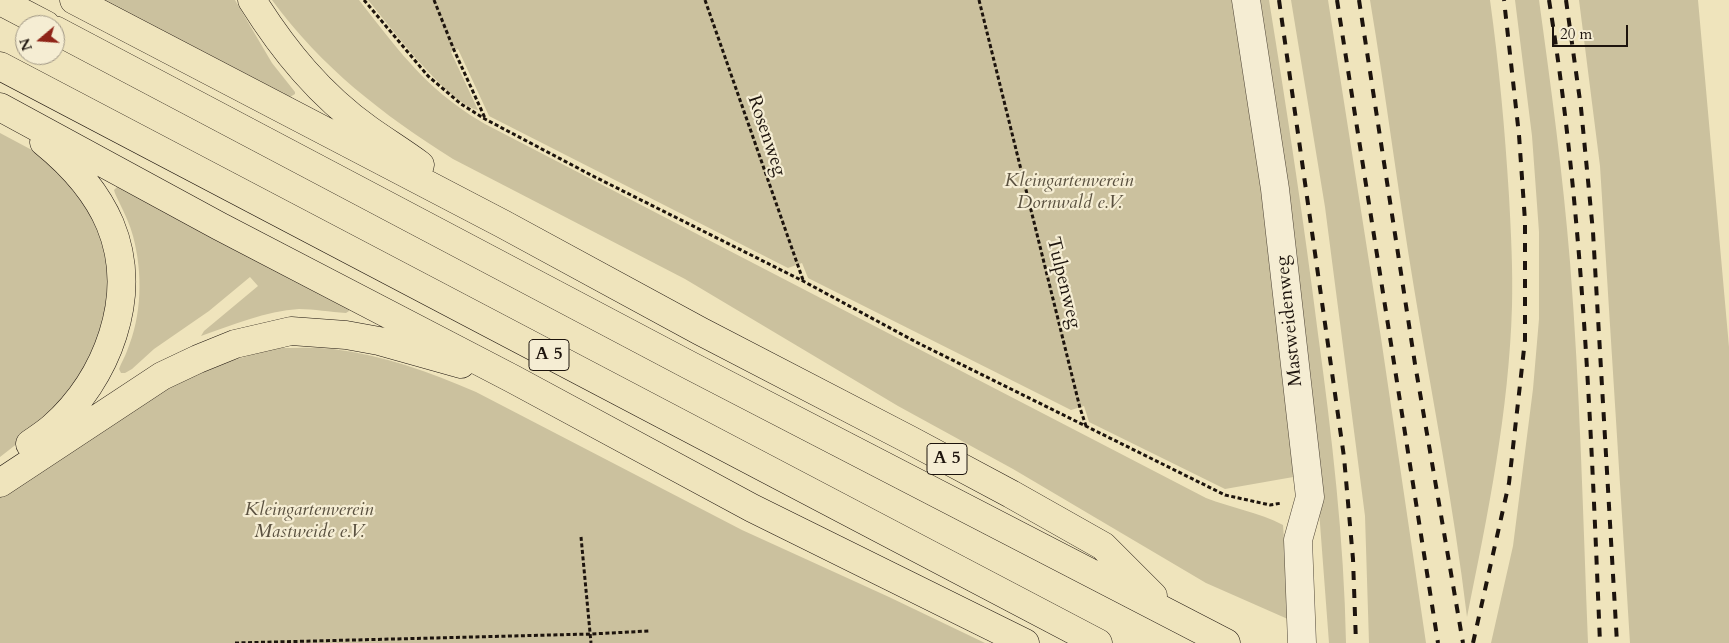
<!DOCTYPE html>
<html>
<head>
<meta charset="utf-8">
<style>
	body { margin:0 }
	#map { position:relative; width:1729px; height:643px; overflow:hidden; background:#efe4bc; font-family:Cardo,serif }
	canvas { display:block }
	.north { position:absolute; left:15px; top:15px; width:50px; height:50px; box-sizing:border-box; background:#f5edd3; border:1px solid #9f9684; border-radius:50%; rotate:252deg; font-size:14px; font-weight:700; line-height:20px; text-align:center; color:#1d140d }
	.north::after { content:''; display:block; margin:auto; width:18px; height:22px; background:#8f2418; clip-path:polygon(50% 0,100% 100%,50% 72%,0 100%) }
	.scale { position:absolute; left:1552px; top:25px; width:76px; height:22px; box-sizing:border-box; border:2px solid #1d140d; border-top:0; padding-left:6px; font-size:15px; line-height:18px; white-space:nowrap; color:#1d140d; -webkit-text-stroke:4px #f5edd3; paint-order:stroke }
</style>
</head>
<body>
<div id="map">
<canvas width="1729" height="643"></canvas>
<div class="north">N</div>
<div class="scale">20 m</div>
</div>
<script>
const context = document.querySelector('canvas').getContext('2d');
context.lineJoin = 'round';
function paint(path, color) {
  context.fillStyle = color;
  context.fill(path, 'evenodd');
}
function strokePath(path, color, width, dash) {
  context.strokeStyle = color;
  context.lineWidth = width;
  context.lineCap = dash ? 'butt' : 'round';
  context.setLineDash(dash || []);
  context.stroke(path);
}
function label(font, color, halo, rows, align = 'center') {
  context.font = font + ' Cardo,serif';
  context.lineWidth = 4.5;
  context.setLineDash([]);
  context.textBaseline = 'middle';
  context.strokeStyle = halo;
  context.fillStyle = color;
  for (const [text, x, y, turn = 0] of rows) {
    context.save();
    context.translate(x, y);
    context.rotate((+turn || 0) * Math.PI / 180);
    context.textAlign = isNaN(turn) ? turn : align;
    if (halo) context.strokeText(text, 0, 0);
    context.fillText(text, 0, 0);
    context.restore();
  }
}
const green = new Path2D(`
	M106,0H235L272,63L295,92V94L290,97Z
	M272,0H359C388,37 417,77 456,105C465,112 475,118 485,124L1206,498C1231,508 1259,512 1283,525L1290,620L1206,583L1013,469L898,406L685,279L453,159C382,114 322,68 272,0Z
	M368,0H1240L1299,476L1225,489L1089,422L1084,406L1071,410L808,278L802,263L788,268L489,116L458,49L451,52L478,110C448,104 389,25 368,0Z
	M1257,0H1269C1287,111 1304,222 1318,334C1332,436 1344,540 1346,643H1329L1306,338Z
	M1291,0H1328L1381,338L1426,643H1369L1365,516L1325,207Z
	M1370,0H1490C1499,65 1505,130 1509,196C1511,233 1513,270 1512,306C1509,411 1488,514 1467,617C1454,507 1432,398 1414,288C1398,192 1386,96 1370,0Z
	M1515,0H1539C1551,87 1563,175 1570,262C1580,389 1583,516 1588,643H1491L1513,546L1533,389L1539,319V232L1532,136Z
	M1579,0H1698L1729,347V643H1630L1600,166Z
	M0,133L45,157L81,195L97,223L110,275L101,339L69,394L18,443L0,457Z
	M118,186L350,309L349,311L346,313C330,312 314,309 299,309C266,311 232,325 201,336L204,331L258,286L250,277L209,311L154,349L132,369L125,373H121L119,369C121,363 125,357 127,351C142,316 143,273 133,236C130,225 125,214 120,204C118,199 115,195 114,190Z
	M275,348C294,348 314,347 333,349C383,355 430,372 476,392L742,530L889,597L985,643H0V493L156,395L194,375L217,365Z`);
const path = new Path2D(`
	M364,0L428,76L461,104L485,119L591,175L803,281L916,342L1225,495L1270,505L1282,503
	M434,0L454,50L485,118
	M705,0L803,280
	M979,0L1080,408L1086,426
	M581,537L591,643
	M235,643L591,634L649,631`);
const minor = new Path2D(`
	M1246,0L1275,189L1310,497L1298,540L1302,643`);
const highway = new Path2D(`
	M74,0L503,224L700,331L910,440L1011,494L1103,546L1153,596
	M252,0C284,51 320,95 369,130C386,142 404,153 420,165
	M0,1L46,25
	M55,30L689,365L1226,643
	M0,66L1098,643
	M0,107L219,226L513,379L752,508L1025,643
	M30,444C37,439 45,434 52,428C107,379 140,296 110,224C96,191 71,164 44,142
	M0,483L162,376L198,359L235,344L291,331L346,335L379,341L461,364`);
const rail = new Path2D(`
	M1279,0L1344,457L1353,559L1356,643
	M1337,0L1438,643
	M1359,0L1415,364L1463,643
	M1549,0C1583,212 1591,428 1600,643
	M1566,0L1581,108L1593,232L1617,643
	M1473,643L1509,483L1525,340V221L1519,135L1504,0`);
const shields = [
	[549,355,40],
	[947,459,40]
];
const shieldNames = [
	["A 5",549,355],
	["A 5",947,459]
];
const streetNames = [
	["Rosenweg",766,136,71],
	["Tulpenweg",1063,283,76],
	["Mastweidenweg",1290,321,-96]
];
const parkNames = [
	["Kleingartenverein",1069,182],
	["Dornwald e.V.",1069,204],
	["Kleingartenverein",309,511],
	["Mastweide e.V.",309,533]
];
paint(green, '#cbc19e');
strokePath(minor, '#524839', 29);
strokePath(highway, '#1d140d', 29);
strokePath(path, '#1d140d', 3, [4, 2.5]);
strokePath(minor, '#f5edd3', 28);
strokePath(highway, '#efe4bc', 28);
strokePath(rail, '#1d140d', 4, [9, 9]);
for (const [x, y, w] of shields) {
  const box = new Path2D();
  box.roundRect(x - w / 2, y - 15.5, w, 31, 4);
  context.fillStyle = '#f5edd3';
  context.fill(box);
  strokePath(box, '#1d140d', 1);
}
label('bold 18px', '#1d140d', null, shieldNames);
label('19px', '#1d140d', '#f5edd3', streetNames);
label('italic 19px', '#5a5140', '#f5edd3', parkNames);
</script>
</body>
</html>
